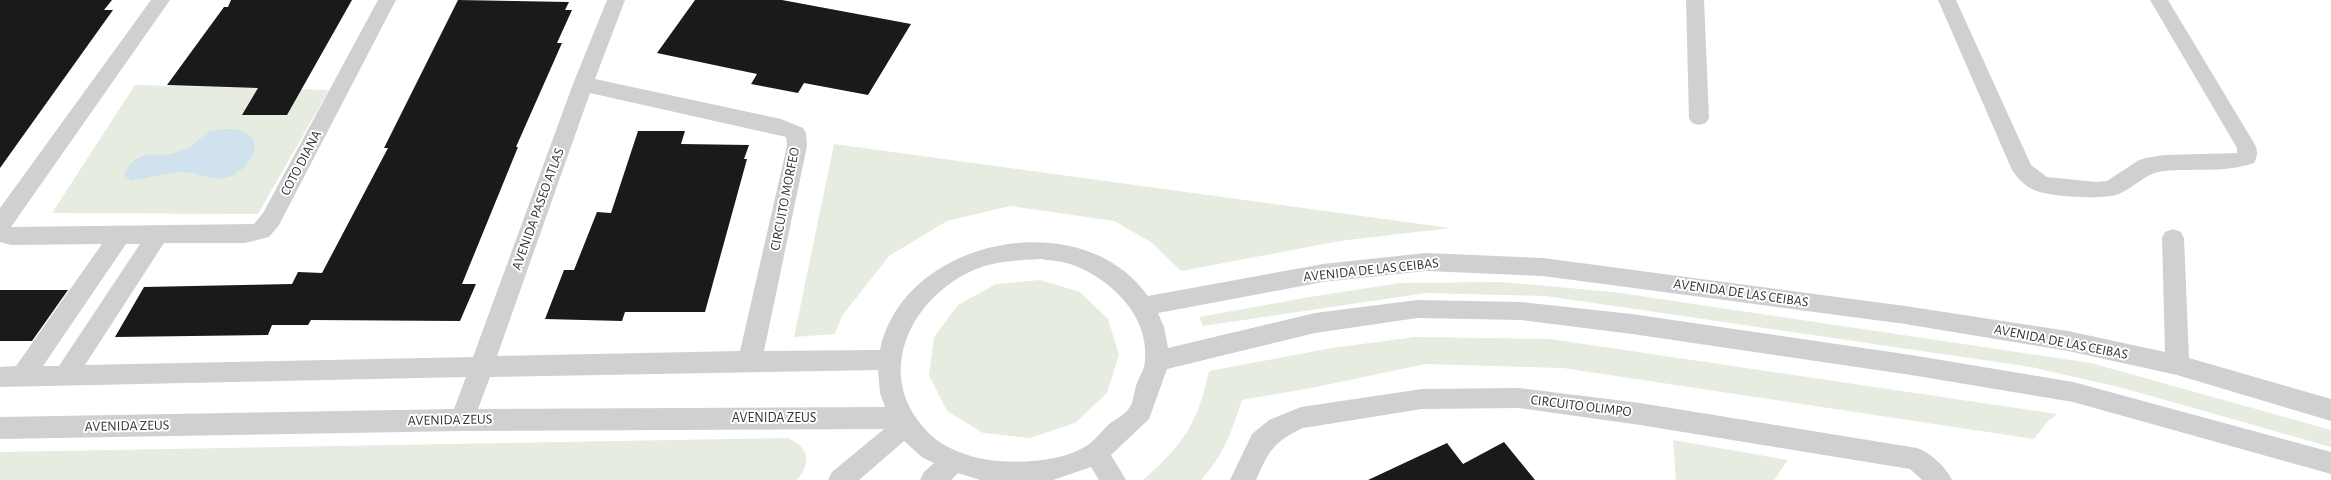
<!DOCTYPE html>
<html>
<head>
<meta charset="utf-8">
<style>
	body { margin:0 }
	canvas { display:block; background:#fff }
</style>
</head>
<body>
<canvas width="2331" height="480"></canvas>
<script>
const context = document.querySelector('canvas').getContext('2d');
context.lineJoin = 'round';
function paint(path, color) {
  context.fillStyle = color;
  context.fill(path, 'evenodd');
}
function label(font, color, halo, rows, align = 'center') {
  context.font = font + ' "Alegreya Sans",sans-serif';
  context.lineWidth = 4;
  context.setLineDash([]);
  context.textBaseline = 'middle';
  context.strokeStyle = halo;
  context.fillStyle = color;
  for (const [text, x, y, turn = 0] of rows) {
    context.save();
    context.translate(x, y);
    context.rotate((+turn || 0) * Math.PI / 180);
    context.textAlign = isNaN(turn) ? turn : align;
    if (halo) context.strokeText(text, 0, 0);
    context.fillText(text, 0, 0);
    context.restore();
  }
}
const green = new Path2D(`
	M135,85L329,90L258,214L52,213Z
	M834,144L1450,228L1340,241L1181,271L1151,242L1114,221L1010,206L947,221L889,256L842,316L835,334L794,337Z
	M1040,280L1080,292L1108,319L1119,355L1107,393L1075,423L1030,438L983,433L947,411L929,375L934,337L958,305L996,284Z
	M1502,282L1613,292L2091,363L2331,430V447L2123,388L2031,367L1546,296L1426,293L1203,326L1199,317L1310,297L1400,283Z
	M1415,337L1550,339L2057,414L2046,423L2034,439L1563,368L1425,364L1316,387L1242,400C1231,433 1225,453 1201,480H1143C1183,445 1198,423 1209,371L1332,348Z
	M788,438C809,448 812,461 797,480H0V452Z
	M1673,440L1788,460L1774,480H1676Z`);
const water = new Path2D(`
	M225,129C233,129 243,130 249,135C264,148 245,170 231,176C217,182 206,176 192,173C173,170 150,178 131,181L125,176V172L133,161L144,155L171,154L190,147L208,132Z`);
const building = new Path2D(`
	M0,0H112L104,10H113L0,168Z
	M231,0H352L287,115H242L258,88L167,85L224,7H228Z
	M458,0L569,2L565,10H572L557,43H562L516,147H518L462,284H476L460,321L311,320L308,325H272L268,335L115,337L144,287L292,284L298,272L322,273L388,148H384Z
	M695,0H782L911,24L868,95L804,83L798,93L751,84L757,74L657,53Z
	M638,131H685L681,144L749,145L744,159H747L705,312H625L622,321L545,319L564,270H574L597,212L611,213Z
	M0,290H68L32,341H0Z
	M1504,442L1535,480H1368L1447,443L1463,464Z`);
const minor = new Path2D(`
	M151,0H170L11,227L254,224L263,213L378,0H396L279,225L269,237L245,243H164L85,365L473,357L573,84L607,0H625L595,79L781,119L803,128L806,133L807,146L764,351L880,350C903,238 1082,202 1148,296L1323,264L1426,253L1543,258L1905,306L2068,331L2165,352L2162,238L2165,232L2173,229L2181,232L2184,238L2189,358L2331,399V421L2177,375L2068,351L1905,324L1543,276L1426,271L1323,282L1158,313L1164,327L1168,348L1315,313L1417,300L1521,302L1632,314L1911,355L2073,382L2331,452V474L2073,402L1911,375L1632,334L1521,320L1417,318L1315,333L1167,369L1149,419L1111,455L1126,480H1099L1091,467L1053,480H980L958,473L951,480H920L924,472L934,463L923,458L904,441L859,480H828L832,472L884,429L462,431L0,439V417L454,409L466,377L0,387V367L16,366L102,244L11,245L0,242V208ZM590,93L786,137L787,146L740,351L497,356ZM126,244H140L59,366H43ZM1042,259C1052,261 1063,261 1073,265C1112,280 1149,316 1145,360C1145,368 1140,376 1137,383C1134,391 1134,400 1130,407C1125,415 1115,419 1108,425C1101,432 1096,439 1088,445C1063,461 1027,463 998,461C973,459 942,449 925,429C873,372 912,296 976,269C996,261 1020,260 1042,259ZM878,370L880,393L885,407L478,409L490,377Z
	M1686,0H1704L1709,118L1706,123L1699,125L1692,123L1689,118Z
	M1938,0H1956L2031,165L2047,177L2097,182L2107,181L2139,160L2146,158L2164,155L2237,153V148L2150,0H2168L2254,143C2258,150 2258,155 2254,163C2225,173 2195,168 2164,171C2145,173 2135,187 2119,194C2104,200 2049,197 2034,190C2025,186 2018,179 2012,170Z
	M1519,388L1640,403L1917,448C1931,453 1945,466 1952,480H1922L1910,469L1640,425L1519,408L1422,409L1303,428C1273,442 1269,451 1256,480H1230L1252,434L1269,420L1301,407L1422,389Z`);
const streetNames = [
	["COTO DIANA",301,163,-62],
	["CIRCUITO MORFEO",785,199,-79],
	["AVENIDA PASEO ATLAS",538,209,-70],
	["AVENIDA DE LAS CEIBAS",1371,270,-6],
	["AVENIDA DE LAS CEIBAS",1741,293,8],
	["AVENIDA DE LAS CEIBAS",2061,342,11],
	["CIRCUITO OLIMPO",1581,406,7],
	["AVENIDA ZEUS",774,418],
	["AVENIDA ZEUS",450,420,-1],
	["AVENIDA ZEUS",127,426,-1]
];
paint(green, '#e6ecdf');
paint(water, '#cfe2ee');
paint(building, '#1a1a1a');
paint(minor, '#d0d0d0');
label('14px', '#333', '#fff', streetNames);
</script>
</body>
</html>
